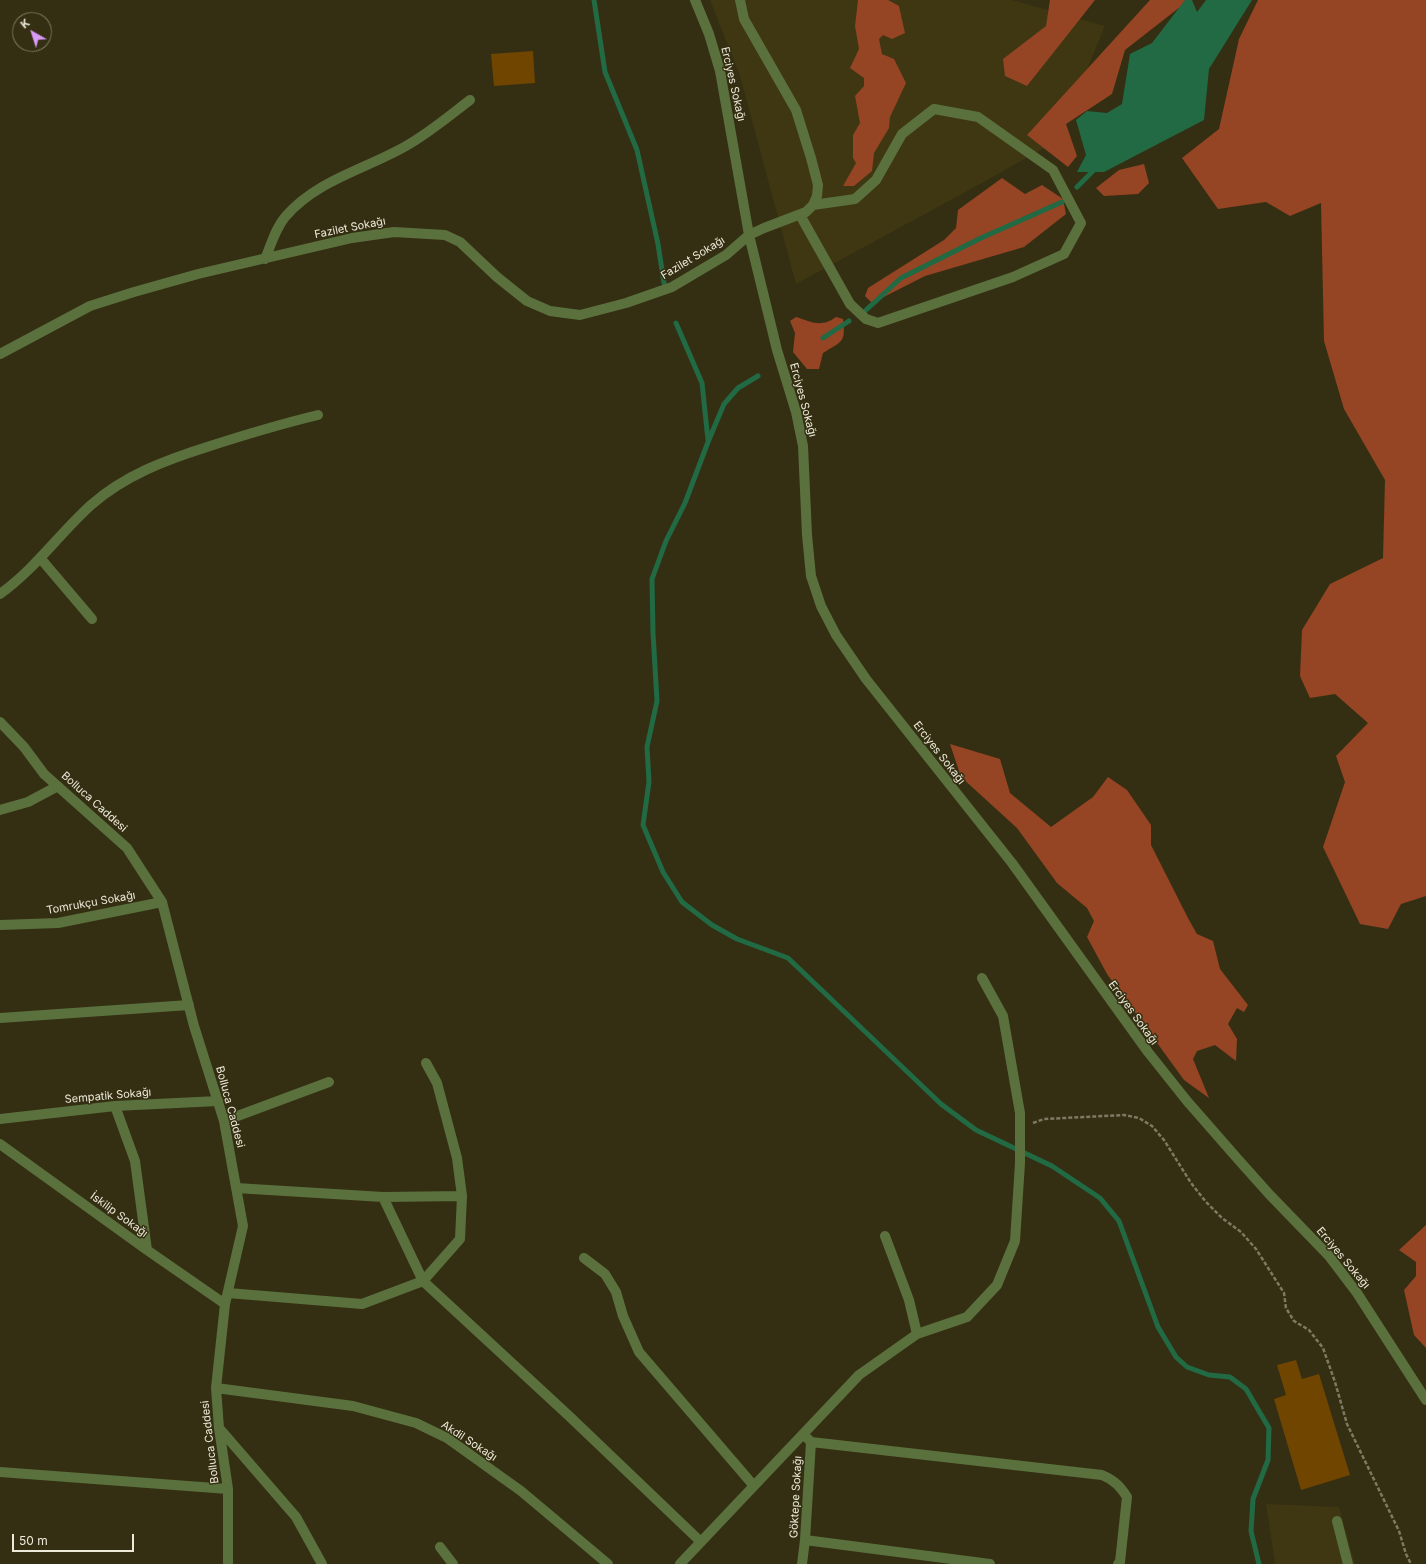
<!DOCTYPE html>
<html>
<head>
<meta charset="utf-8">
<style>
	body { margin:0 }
	#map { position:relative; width:1426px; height:1564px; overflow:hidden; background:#342f13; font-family:Inter,sans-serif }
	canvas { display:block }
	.north { position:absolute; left:12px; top:12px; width:40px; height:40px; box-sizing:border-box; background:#342f13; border:1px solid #7e7a62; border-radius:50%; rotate:321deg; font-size:11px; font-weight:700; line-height:16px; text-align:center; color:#edead9 }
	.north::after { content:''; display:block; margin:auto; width:14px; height:18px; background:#d99af7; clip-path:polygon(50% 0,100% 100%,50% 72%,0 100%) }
	.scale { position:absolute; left:12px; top:1534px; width:122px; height:18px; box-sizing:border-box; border:2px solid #edead9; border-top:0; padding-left:5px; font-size:12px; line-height:14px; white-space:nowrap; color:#edead9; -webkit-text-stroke:3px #342f13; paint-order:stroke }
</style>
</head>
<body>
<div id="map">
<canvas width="1426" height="1564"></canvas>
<div class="north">K</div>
<div class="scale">50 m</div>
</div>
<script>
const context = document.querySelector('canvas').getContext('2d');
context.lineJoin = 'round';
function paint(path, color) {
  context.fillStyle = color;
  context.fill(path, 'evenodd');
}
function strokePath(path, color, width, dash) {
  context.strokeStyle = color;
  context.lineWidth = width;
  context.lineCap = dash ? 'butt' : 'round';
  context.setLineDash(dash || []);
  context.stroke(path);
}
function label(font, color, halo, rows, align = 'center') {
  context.font = font + ' Inter,sans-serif';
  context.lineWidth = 3;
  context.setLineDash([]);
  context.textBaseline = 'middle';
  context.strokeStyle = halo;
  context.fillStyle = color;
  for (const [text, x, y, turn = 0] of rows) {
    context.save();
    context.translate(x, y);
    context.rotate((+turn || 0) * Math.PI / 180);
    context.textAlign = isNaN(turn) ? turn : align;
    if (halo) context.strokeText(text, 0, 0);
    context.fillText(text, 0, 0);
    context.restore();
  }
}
const built = new Path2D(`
	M710,0H1012L1105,26L1058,140L982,183L796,284L740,76Z
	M1266,1504L1339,1507L1355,1564H1275Z`);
const forest = new Path2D(`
	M858,0H888L899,6L905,33L892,39L883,35L879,39L882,54L894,59L906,83L890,117L889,128L874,153L872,171L854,186H843L856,163L853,158V135L860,123L855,96L864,86V78L850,68L859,49L855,26Z
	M1050,0H1095L1027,86L1005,76L1003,59L1046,26Z
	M1150,0H1189L1125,50L1112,94L1066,124L1077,156L1068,167L1027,135Z
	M1258,0H1426V896L1401,904L1388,929L1360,924L1323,847L1345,782L1336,756L1368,723L1335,694L1310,698L1300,676L1302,630L1330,584L1383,558L1385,480L1344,409L1324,341L1321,203L1290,216L1266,202L1218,209L1182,158L1219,129L1239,39Z
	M1144,164L1149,183L1138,194L1104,196L1096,188L1119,170Z
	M1002,178L1025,194L1042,185L1063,199L1066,214L1024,247L925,276L872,303L865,296L868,288L944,240L956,228L958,210Z
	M796,317C812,322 821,328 836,317L843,319C846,343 842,341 823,353L819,369H807L793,352L795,333L790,321Z
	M950,744L1000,759L1010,793L1051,827L1093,797L1108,777L1127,790L1151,825V845L1189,920L1197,934L1213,941L1220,969L1248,1005L1244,1012L1237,1008L1228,1024L1237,1039L1236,1061L1215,1045L1197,1051L1193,1059L1209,1098L1184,1080L1107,974L1087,937L1094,921L1087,908L1057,883L1017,828L961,777Z
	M1426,1225V1348L1414,1335L1404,1290L1416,1276V1262L1399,1250Z`);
const water = new Path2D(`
	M1185,0H1192L1197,12L1206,0H1252L1209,69L1204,120L1104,172H1077L1086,155L1076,120L1087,111L1107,113L1122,104L1130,54L1152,43Z`);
const stream = new Path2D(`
	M594,0L605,72L637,150L658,244L664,283
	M1077,187L1095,169
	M866,310L901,278L981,238L1062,202
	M676,323L702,383L708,440
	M823,338L849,321
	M758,376L738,388L724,404L708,442L685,503L666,541L652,579L653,633L657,701L647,747L649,782L643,825L663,872L682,902L712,925L737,939L788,958L941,1104L976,1130L1052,1166L1100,1198L1119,1221L1158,1327L1176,1357L1187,1367L1209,1375L1230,1377L1246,1389L1269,1428L1268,1460L1253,1499L1251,1531L1259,1564`);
const building = new Path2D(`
	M533,51L535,83L494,86L491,54Z
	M1296,1360L1302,1379L1319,1374L1350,1475L1301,1490L1274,1399L1286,1395L1277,1365Z`);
const path = new Path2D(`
	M1033,1123L1044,1119L1124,1115L1139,1118L1152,1126L1164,1140L1191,1183L1206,1202L1222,1218L1241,1232L1256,1249L1284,1293L1286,1308L1294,1321L1309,1330L1323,1348L1335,1382L1347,1424L1399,1531L1406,1554L1411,1564`);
const minor = new Path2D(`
	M695,0L709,34L720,71L749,235L777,350L796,412L803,446L807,535L811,576L821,606L836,635L866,679L1012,863L1148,1052L1187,1101L1236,1157L1269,1194L1329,1256L1357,1293L1426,1400
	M800,215L850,304L866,319L878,323L1013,277L1064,254L1081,223L1053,170L978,117L934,109L902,134L876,180L855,199L813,205
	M265,259C271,245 276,227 286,216C317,180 366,169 406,146C429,133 449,116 470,100
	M0,354L90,306L134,292L198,274L352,238L394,232L445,235L460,242L497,277L527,301L550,311L580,315L626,303L672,287L726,255L749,235L764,228L806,212L813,205L817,196L818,185L811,158L796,110L744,19L740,0
	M41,559L92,619
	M0,594C35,569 59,534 91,505C125,475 166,460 207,447C244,435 281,424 318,415
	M0,722L24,747L44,774L127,848L162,902L194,1026L224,1121L243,1226L225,1304L216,1388L219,1428L228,1489V1564
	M0,810L28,802L58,786
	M0,925L58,923L162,902
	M0,1018L189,1005
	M115,1106L135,1161L147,1250
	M0,1119L115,1106L218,1101
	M224,1121L329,1082
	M0,1144L147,1250L225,1304
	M236,1188L383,1197L462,1196
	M383,1197L423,1281L568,1415L701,1542
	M885,1236L909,1300L917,1334
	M584,1258L605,1274L616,1292L623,1316L639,1352L754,1486
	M228,1293L362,1304L423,1281L460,1239L462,1196L457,1158L437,1083L426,1063
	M216,1388L353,1406L416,1423L447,1438L521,1491L608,1564
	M219,1428L296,1517L322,1564
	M811,1442L1102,1475C1114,1480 1120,1486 1127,1497L1120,1562L1118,1564
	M0,1472L228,1489
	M1337,1521L1348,1564
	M805,1540L990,1564
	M440,1547L453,1564
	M680,1564L859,1375L917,1334L967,1317L997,1285L1015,1241L1020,1163V1113L1003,1016L982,978
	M802,1564L805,1540L811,1442L806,1437`);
const streetNames = [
	["Erciyes Sokağı",733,84,77],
	["Fazilet Sokağı",350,228,-11],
	["Fazilet Sokağı",693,258,-31],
	["Erciyes Sokağı",803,400,75],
	["Erciyes Sokağı",939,753,52],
	["Bolluca Caddesi",94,802,42],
	["Tomrukçu Sokağı",91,903,-10],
	["Erciyes Sokağı",1133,1013,54],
	["Sempatik Sokağı",108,1096,-5],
	["Bolluca Caddesi",230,1107,75],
	["İskilip Sokağı",119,1215,36],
	["Erciyes Sokağı",1343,1258,50],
	["Akdil Sokağı",469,1441,33],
	["Bolluca Caddesi",210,1442,-97],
	["Göktepe Sokağı",796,1497,-87]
];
paint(built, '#3e3712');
paint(forest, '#954424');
paint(water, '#216a44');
strokePath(stream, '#216a44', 5);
paint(building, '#704500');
strokePath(path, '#7e7a62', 2.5, [4, 2]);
strokePath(minor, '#5b713d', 10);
label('11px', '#edead9', '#342f13', streetNames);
</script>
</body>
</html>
